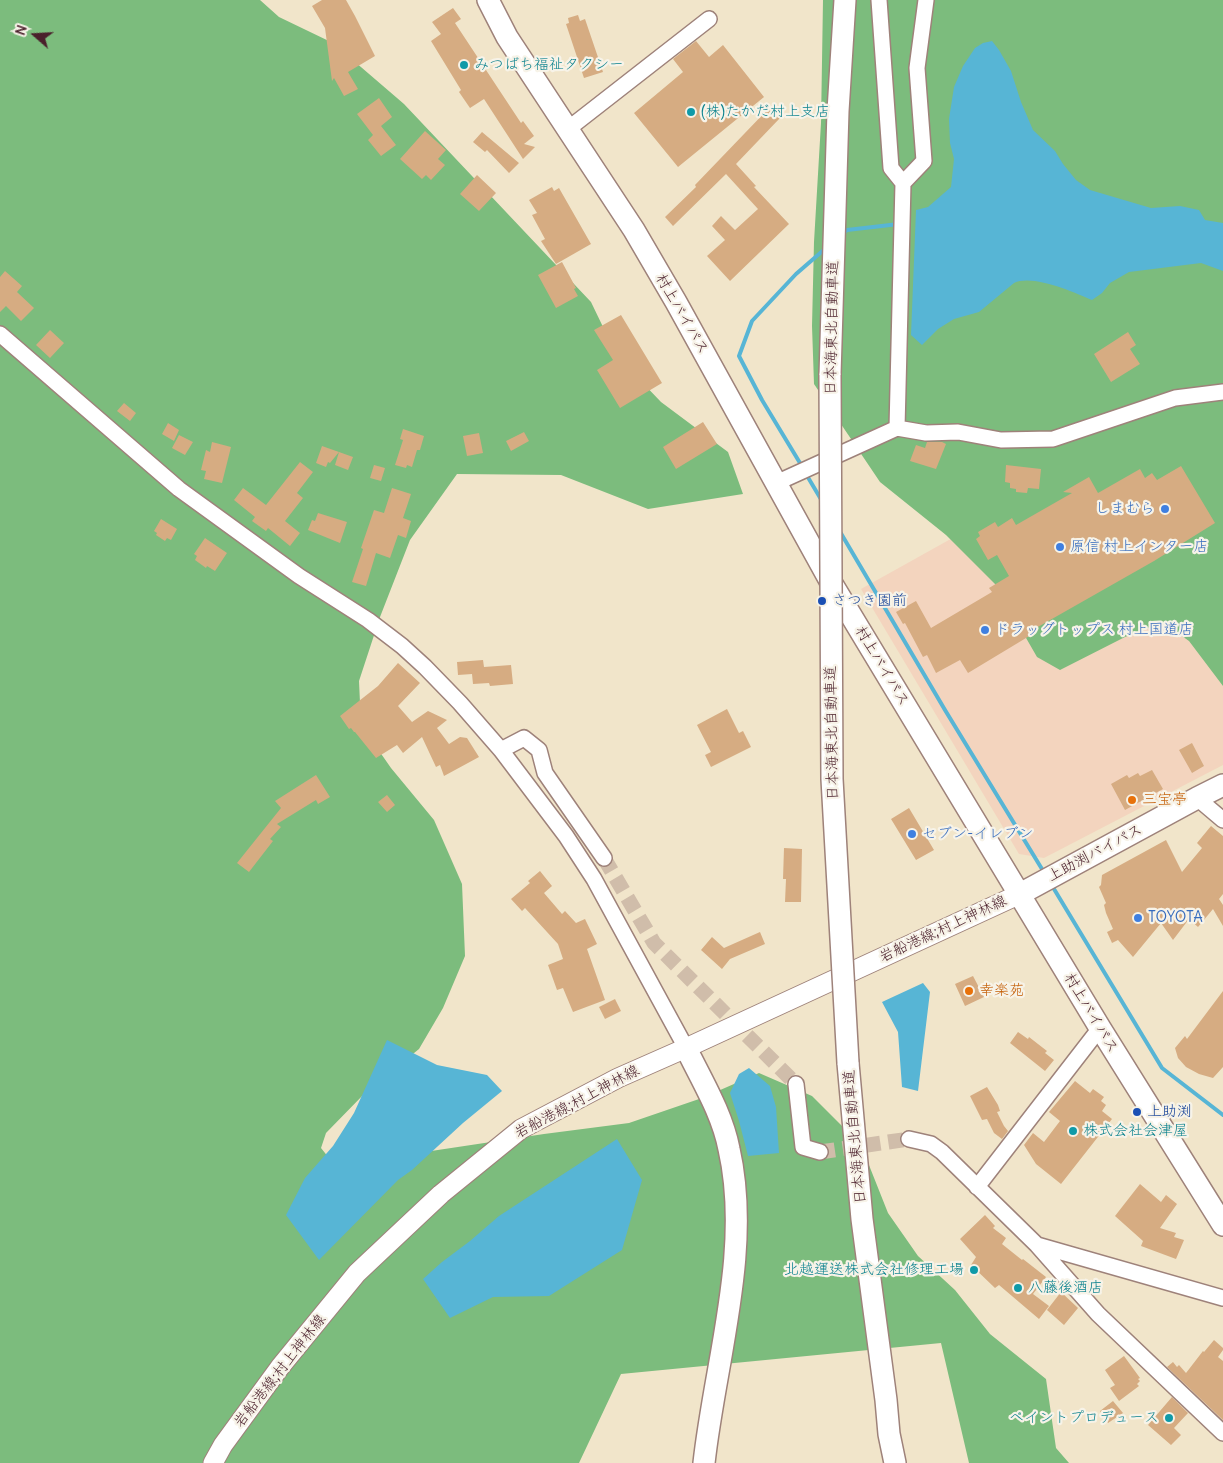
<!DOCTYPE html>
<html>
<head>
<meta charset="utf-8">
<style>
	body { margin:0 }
	#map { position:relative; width:1223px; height:1463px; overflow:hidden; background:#f1e5ca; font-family:Delius,sans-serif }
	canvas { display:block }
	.north { position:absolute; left:10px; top:10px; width:50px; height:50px; -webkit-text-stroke:4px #f7f3e8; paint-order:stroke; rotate:289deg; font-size:14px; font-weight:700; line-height:20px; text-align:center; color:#4a1f2b }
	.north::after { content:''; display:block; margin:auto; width:18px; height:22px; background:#4a1f2b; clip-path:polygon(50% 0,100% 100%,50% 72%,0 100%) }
</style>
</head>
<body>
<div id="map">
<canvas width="1223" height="1463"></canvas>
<div class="north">N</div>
</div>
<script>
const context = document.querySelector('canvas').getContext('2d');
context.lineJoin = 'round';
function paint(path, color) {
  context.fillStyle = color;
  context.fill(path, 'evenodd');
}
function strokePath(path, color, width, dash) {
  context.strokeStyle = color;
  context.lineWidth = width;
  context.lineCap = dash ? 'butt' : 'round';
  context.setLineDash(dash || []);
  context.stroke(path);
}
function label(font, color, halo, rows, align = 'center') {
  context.font = font + ' Delius,"Klee One",sans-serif';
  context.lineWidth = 4.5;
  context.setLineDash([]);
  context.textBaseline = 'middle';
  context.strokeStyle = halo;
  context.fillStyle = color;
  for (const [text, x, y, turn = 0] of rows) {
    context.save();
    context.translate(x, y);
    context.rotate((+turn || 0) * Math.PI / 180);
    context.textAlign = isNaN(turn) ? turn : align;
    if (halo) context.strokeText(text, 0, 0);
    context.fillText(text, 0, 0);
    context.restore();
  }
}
const built = new Path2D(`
	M1139,434L1223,462V765L1044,858L1019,854L861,589Z`);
const forest = new Path2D(`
	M0,0H260L279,17L333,43L404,104L591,302L617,356L661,402L728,452L743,494L648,509L561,475L457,474L410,540L380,617L359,681L361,725L391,768L434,820L462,884L465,956L443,1008L419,1049L366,1092L326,1133L321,1148L333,1163L418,1153L544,1134L629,1123L702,1098L759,1073L812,1096L861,1145L888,1213L918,1256L955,1290L990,1334L1046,1379L1056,1448L1069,1463H969L941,1343L621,1374L579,1463H0Z
	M823,0H1223V686L1189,641L1162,622L1125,637L1060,670L1037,657L995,584L946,535L880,482L814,384L812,326L814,242L821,123Z`);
const water = new Path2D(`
	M992,41L999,50L1011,71L1021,102L1033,130L1055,151L1063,164L1076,180L1090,190L1151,208L1180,206L1199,210L1205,220L1223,223V271L1201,263L1129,272L1110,283L1102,293L1092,300C1073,292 1033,274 1014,283L979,312L954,319L938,329L922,345L911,335L916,210L928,207L951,187L954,159L950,143L949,119L954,87L963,66L975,48L983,43Z
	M923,983L930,992L918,1091L902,1087L898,1032L882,1002Z
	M387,1040L437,1065L487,1075L502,1091L463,1123L412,1170L398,1180L319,1260L286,1215L305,1178L333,1146L354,1113Z
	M749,1068L770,1086L776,1107L779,1153L748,1156L739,1121L730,1093L739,1074Z
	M617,1139L642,1180L622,1250L549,1296L493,1297L450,1318L423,1279L442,1262L470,1241L499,1216Z`);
const stream = new Path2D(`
	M841,235L847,230L899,224
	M803,468L762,400L739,356L752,321L796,274L826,248
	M806,474L822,501
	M839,530L945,710L1045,874
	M1051,884L1162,1068L1223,1115`);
const building = new Path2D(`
	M322,0H346L355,16L375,56L348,72L358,89L344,96L334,78L332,81L325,28L312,6Z
	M453,8L461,19L455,23L521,123L523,121L534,136L524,144L535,147L523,159L484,99L470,108L459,92L461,90L431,41L441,34L432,22Z
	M578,15L580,21L585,19L603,72L584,78L566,24L569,23L568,18Z
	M696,41L709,57L723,45L764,97L678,167L634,113L683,72L673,59Z
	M379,98L392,117L381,126L396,145L381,156L368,140L373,135L357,114Z
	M769,108L780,118L736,164L756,186L754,187L789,224L730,281L707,256L725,240L712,226L721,216L735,230L758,209L726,174L673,226L665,217L696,187L695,185Z
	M425,131L446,150L438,159L445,165L431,180L426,175L422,179L400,159Z
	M482,132L519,163L509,173L487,150L485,152L473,142Z
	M477,175L496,193L479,211L460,194Z
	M552,187L554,191L559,188L591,244L556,264L541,241L545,239L532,215L537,213L529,200Z
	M562,262L576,288L574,289L578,296L556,308L538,275Z
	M5,271L22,286L17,292L34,308L21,321L6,306L0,312V277Z
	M621,315L662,383L620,408L597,370L613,360L594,330Z
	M50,330L64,343L50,358L36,345Z
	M1128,332L1136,345L1130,349L1140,364L1111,382L1094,354Z
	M124,403L136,413L130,421L117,411Z
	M703,422L717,444L676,469L663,447Z
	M168,423L179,430L174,441L162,434Z
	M403,429L424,436L420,450H417L412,467L407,465L406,468L395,465L403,440L400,439Z
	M524,432L529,441L511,451L506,441Z
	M479,433L483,453L467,456L463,436Z
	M179,435L193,442L185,455L172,448Z
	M212,442L231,447L222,483L204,479L206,471L201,470L206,450L210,452Z
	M927,442H942L946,444L936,469L910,461L916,445L925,448Z
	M322,446L339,452L330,463L328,462L326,467L316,463Z
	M339,452L353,457L348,470L335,465Z
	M300,462L313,472L297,493L303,498L285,521L300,533L290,546L268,528L266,531L252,521L255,517L234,500L243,488L266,505Z
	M374,465L385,468L381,481L370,478Z
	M1006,465L1041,469L1039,489L1028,488L1027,493L1016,492V489L1010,488V483L1005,482Z
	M1181,466L1215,523L1154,561L1029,632L1031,635L968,673L960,660L936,673L927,655L923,657L905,623L903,624L896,612L916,601L931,628L992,592L989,588L1009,576L997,555L988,560L976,539L980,536L978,532L995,522L998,527L1012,518L1016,525L1072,493L1063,492L1089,477L1098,493L1140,469L1145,478L1152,473L1157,480Z
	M392,488L411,494L403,518L411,521L406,538L398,535L390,558L376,553L366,586L352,582L363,549L361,548L374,510L384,513Z
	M318,513L347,522L340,543L308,530L312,520L315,521Z
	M161,519L177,529L171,540L167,538L165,541L156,535L157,533L154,531Z
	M205,538L227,553L215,571L207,566L206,568L195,560L197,556L194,554Z
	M483,660L484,667L511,665L513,684L490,686L489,683L473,684L472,674L458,675L457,662Z
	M398,663L420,683L398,706L412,722L428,711L447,720L437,728L449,744L460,737L467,738L479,757L444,776L440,765L436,767L422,737L403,753L397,745L376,758L355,732H354L351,728L349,729L340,716L378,686Z
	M727,709L739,733L743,731L751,747L711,767L705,755L711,752L697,725Z
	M1192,743L1204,766L1192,773L1179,750Z
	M1152,770L1163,789L1125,810L1111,784L1127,775L1129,778L1138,773L1140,776Z
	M316,775L330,797L318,804L316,800L277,824L281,827L270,839L273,841L249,872L237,863L281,808L275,801Z
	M387,795L395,805L387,812L378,802Z
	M909,808L934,850L916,860L891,819Z
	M1211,826L1223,836V894L1219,899L1223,905V926L1213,909L1198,927L1189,919L1173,940L1161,923L1133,957L1118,940L1112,943L1107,932L1113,929L1106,913L1104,905L1106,903L1099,887L1101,885L1102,875L1166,840L1182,872L1202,848L1197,843Z
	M784,848L802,849L801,902H785L786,879H783Z
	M540,871L552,886L544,893L562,914L565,911L576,923L585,919L597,944L587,949L605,1000L573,1012L563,988L557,990L548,965L563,959L558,944L525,908L522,911L511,899L530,883L528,881Z
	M760,932L765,944L730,959L722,969L701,950L712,937L724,948Z
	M973,976L984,997L965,1006L955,984Z
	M1223,991V1067L1213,1078L1199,1074L1186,1067L1178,1058L1175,1048L1185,1036L1187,1039Z
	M615,999L621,1011L605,1019L599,1007Z
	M1018,1032L1028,1039L1029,1037L1047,1051L1045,1053L1054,1060L1045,1071L1010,1043Z
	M1075,1081L1090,1093L1093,1089L1104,1097L1101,1101L1106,1105L1102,1111L1112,1119L1061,1184L1036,1164L1024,1145L1033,1133L1044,1142L1060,1121L1049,1112Z
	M987,1087L998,1105L1000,1111L997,1112L1004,1126L1008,1131L1002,1139L994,1133L987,1119L982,1120L970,1096Z
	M1140,1184L1161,1202L1166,1195L1177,1204L1160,1228L1176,1233L1174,1237L1184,1240L1176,1259L1141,1246L1143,1241L1115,1216Z
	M985,1215L995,1226L993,1228L1006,1238L1002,1244L1022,1260L1023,1259L1046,1277L1033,1294L1049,1306L1039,1319L999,1285L995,1288L971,1265L976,1257L960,1239Z
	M1061,1292L1078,1308L1064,1325L1047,1310Z
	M1214,1340L1223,1348V1350L1218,1357L1223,1361V1420L1167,1367L1173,1362L1177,1367L1179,1365L1186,1373L1203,1351L1204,1352Z
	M1124,1356L1140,1378L1138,1379L1140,1381L1137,1384L1139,1386L1119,1401L1110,1388L1115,1385L1105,1370Z
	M1172,1397L1188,1413L1174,1428L1181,1435L1171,1445L1148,1425Z
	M1113,1401L1123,1413L1108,1423L1100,1411Z`);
const minorTunnel = new Path2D(`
	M604,858L654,943L796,1084
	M820,1152L909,1139`);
const minor = new Path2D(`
	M879,0L891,168L903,183L897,428
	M568,129L709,19
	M903,183L924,161L917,68L926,0
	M0,334L179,489L299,576L368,620L402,646L425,667L460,703L501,750L566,836L594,879L686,1048
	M776,483L897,428L926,433L958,432L1001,440L1053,439L1175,398L1223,392
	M501,750L524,738L539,750L545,773L604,858
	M1197,798L1223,820
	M796,1084L803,1147L820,1152
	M909,1139L931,1144L942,1152L1037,1245L1098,1314L1223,1433
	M977,1187L1100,1028
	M1037,1245L1223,1298`);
const major = new Path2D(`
	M213,1463L223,1445L280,1367L357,1273L441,1194L521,1129L618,1078L686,1048L1020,894`);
const highway = new Path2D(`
	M488,0L507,37L634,230L676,302L829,579L1100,1028L1223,1225
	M830,375L838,111L845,0
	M1020,894L1197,798L1223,785
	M686,1048C702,1081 722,1113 729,1149C752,1250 715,1362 704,1463
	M848,1063L862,1219L886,1400L889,1434L895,1463`);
const highwayBridge = new Path2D(`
	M830,375L832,779L848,1063`);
const markers = [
	[464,65,5,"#0f9aa8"],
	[691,112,5,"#0f9aa8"],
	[1165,509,5,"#3f7fe0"],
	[1060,547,5,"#3f7fe0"],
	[822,601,5,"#1a4fb4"],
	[985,630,5,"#3f7fe0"],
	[1132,800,5,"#e8710a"],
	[912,834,5,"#3f7fe0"],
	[1138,918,5,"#3f7fe0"],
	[969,991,5,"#e8710a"],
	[1137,1112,5,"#1a4fb4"],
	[1073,1131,5,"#0f9aa8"],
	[974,1270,5,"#0f9aa8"],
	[1018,1288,5,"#0f9aa8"],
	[1169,1418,5,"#0f9aa8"]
];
const cultureNames = [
	["みつばち福祉タクシー",474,65],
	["(株)たかだ村上支店",701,112],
	["株式会社会津屋",1083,1131],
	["北越運送株式会社修理工場",964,1270,"right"],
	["八藤後酒店",1028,1288],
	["ペイントプロデュース",1159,1418,"right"]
];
const streetNames = [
	["村上バイパス",682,314,60],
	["日本海東北自動車道",832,328,-89],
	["村上バイパス",882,666,59],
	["日本海東北自動車道",832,733,-91],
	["上助渕バイパス",1095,853,-28],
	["岩船港線;村上神林線",943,929,-25],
	["村上バイパス",1091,1013,59],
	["岩船港線;村上神林線",577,1102,-28],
	["日本海東北自動車道",855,1137,-95],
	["岩船港線;村上神林線",280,1371,-52]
];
const shopNames = [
	["しまむら",1155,509,"right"],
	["原信 村上インター店",1070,547],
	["ドラッグトップス 村上国道店",995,630],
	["セブン-イレブン",922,834],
	["TOYOTA",1148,918]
];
const transitNames = [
	["さつき園前",832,601],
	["上助渕",1147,1112]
];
const foodNames = [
	["三宝亭",1142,800],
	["幸楽苑",979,991]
];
paint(built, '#f3d4be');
paint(forest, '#7cbc7d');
paint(water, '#57b5d5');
strokePath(stream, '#57b5d5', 4);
paint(building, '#d6ac82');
strokePath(minorTunnel, '#d0bdaa', 15, [15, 8]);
strokePath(minor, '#9e827a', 18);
strokePath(major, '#9e827a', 21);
strokePath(highway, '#9e827a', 24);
strokePath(minor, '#fff', 15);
strokePath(major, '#fff', 19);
strokePath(highway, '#fff', 21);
strokePath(highwayBridge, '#9e827a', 24, []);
strokePath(highwayBridge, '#fff', 21);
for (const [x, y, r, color] of markers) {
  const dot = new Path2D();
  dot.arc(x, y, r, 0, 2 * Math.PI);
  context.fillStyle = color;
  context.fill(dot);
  strokePath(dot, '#f7f3e8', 2);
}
label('15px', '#0d838f', '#f7f3e8', cultureNames, 'left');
label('15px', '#4a1f2b', '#f7f3e8', streetNames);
label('15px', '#366cbe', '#f7f3e8', shopNames, 'left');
label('15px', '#164399', '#f7f3e8', transitNames, 'left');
label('15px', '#c56008', '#f7f3e8', foodNames, 'left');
</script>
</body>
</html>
